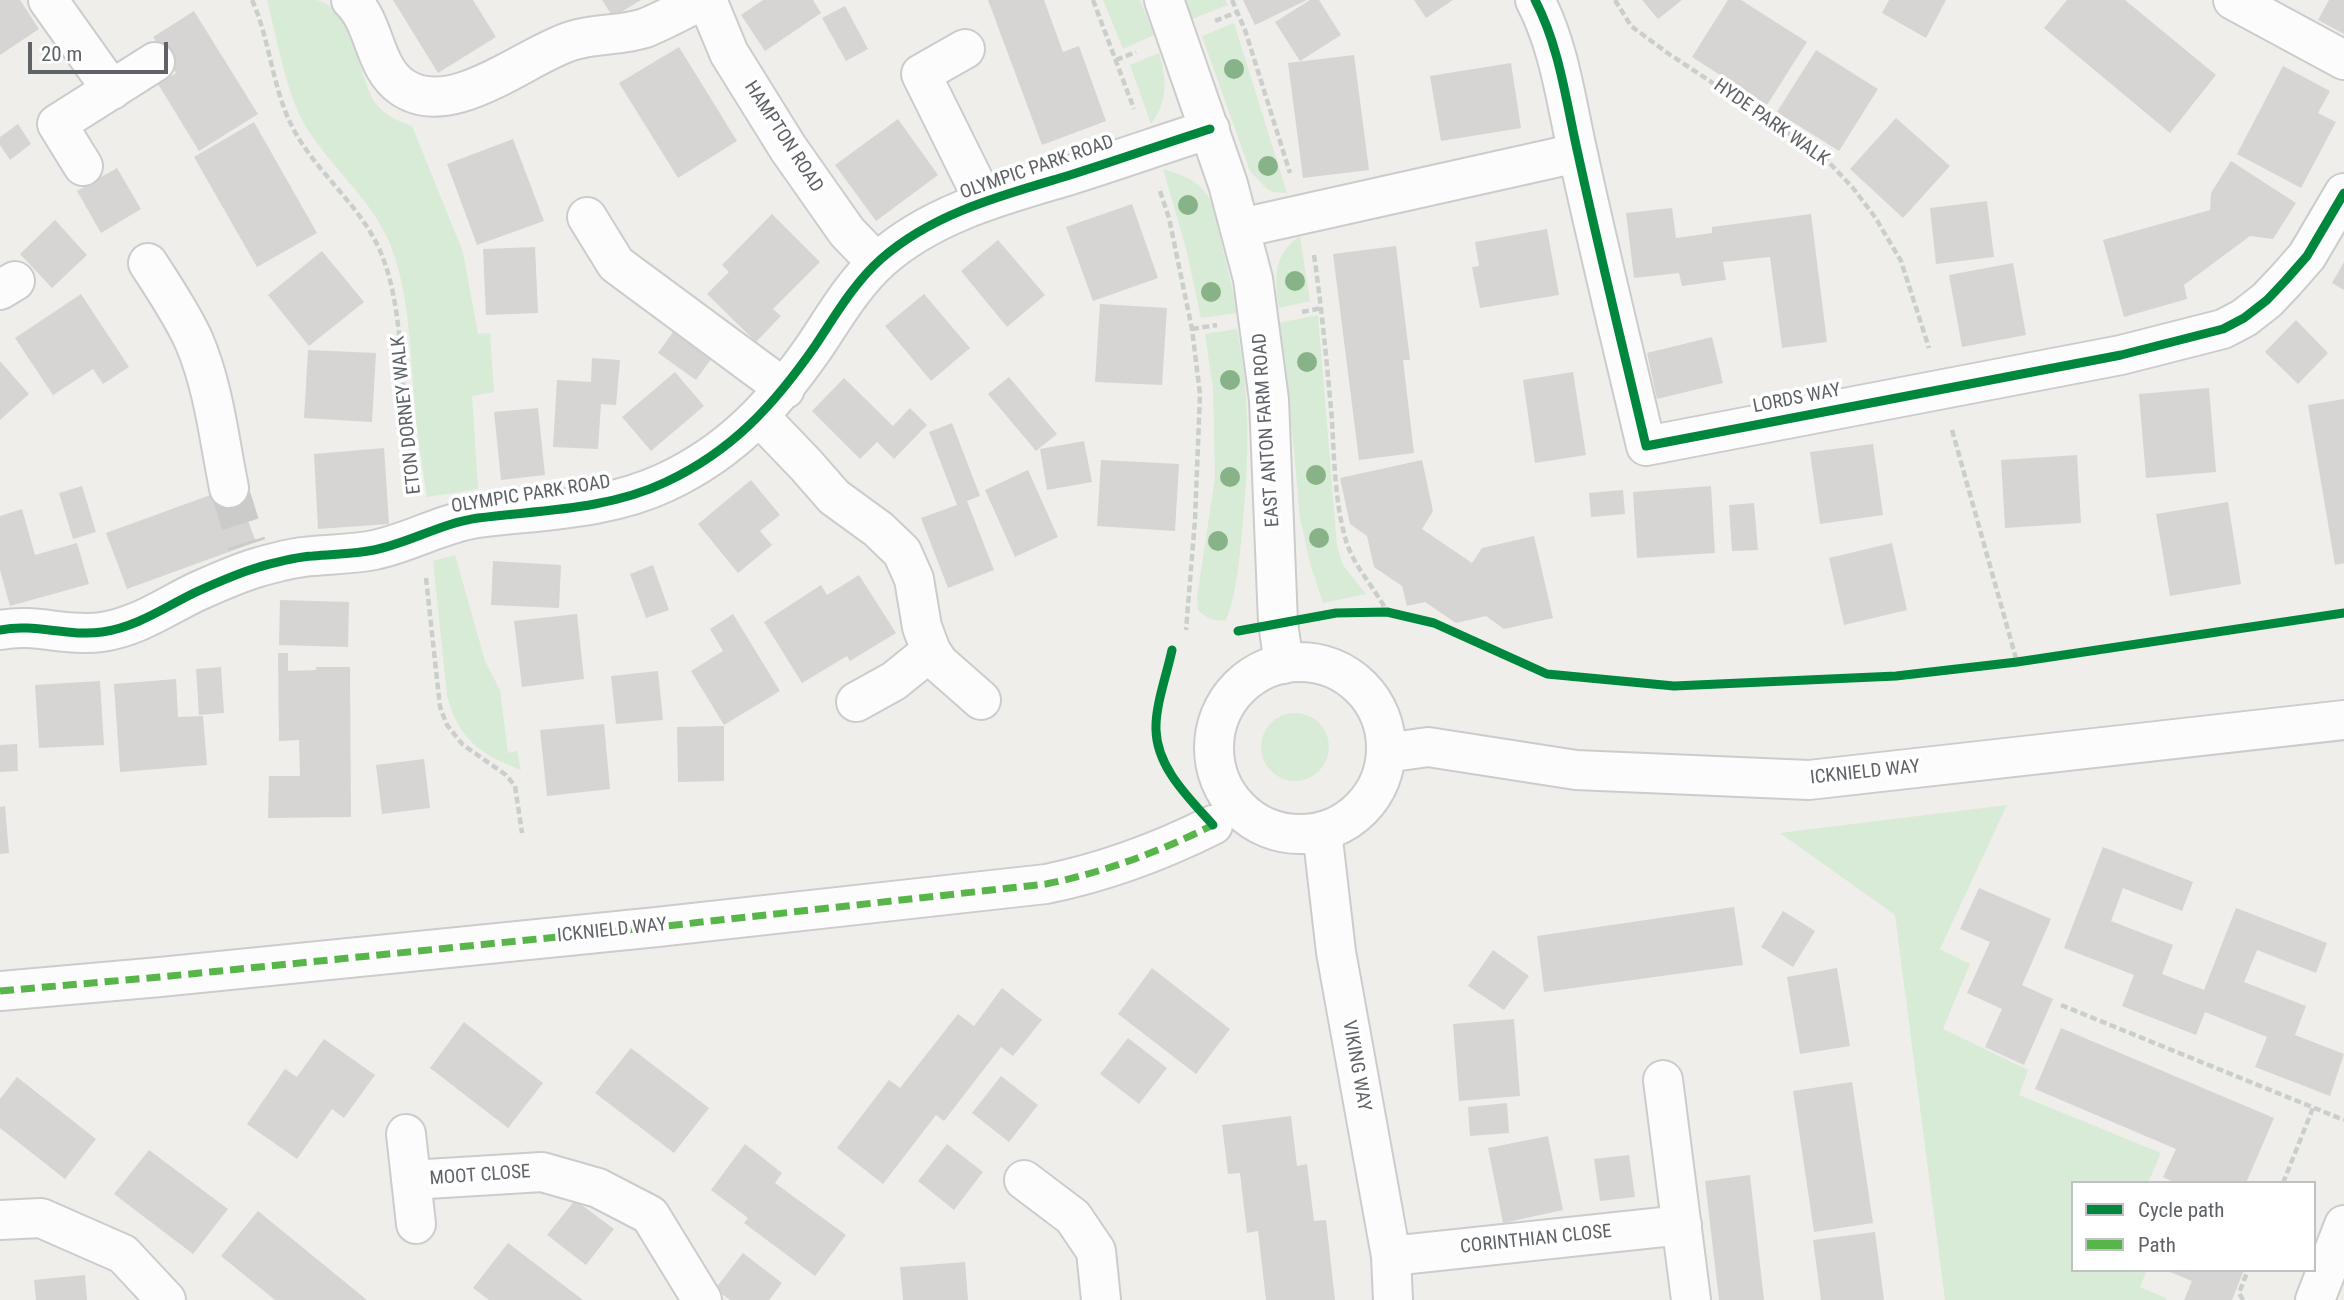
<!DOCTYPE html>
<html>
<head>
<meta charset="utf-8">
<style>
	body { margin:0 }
	#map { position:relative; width:2344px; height:1300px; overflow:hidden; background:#efeeea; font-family:"Roboto Condensed",sans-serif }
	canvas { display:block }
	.legend { position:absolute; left:2071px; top:1181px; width:245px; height:91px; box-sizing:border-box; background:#fff; border:2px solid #bfc1c3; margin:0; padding:9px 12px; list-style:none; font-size:21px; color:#5f6368 }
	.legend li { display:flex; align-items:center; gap:14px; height:35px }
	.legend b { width:35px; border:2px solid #bfc1c3 }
	.scale { position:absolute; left:28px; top:42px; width:140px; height:32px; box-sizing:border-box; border:4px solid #5f6368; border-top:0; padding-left:9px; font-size:21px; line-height:24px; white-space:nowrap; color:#5f6368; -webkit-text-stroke:5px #fff; paint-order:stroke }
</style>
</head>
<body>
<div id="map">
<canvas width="2344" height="1300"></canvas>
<ul class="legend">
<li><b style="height:9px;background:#00873e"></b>Cycle path</li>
<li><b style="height:9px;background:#58b549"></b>Path</li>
</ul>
<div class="scale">20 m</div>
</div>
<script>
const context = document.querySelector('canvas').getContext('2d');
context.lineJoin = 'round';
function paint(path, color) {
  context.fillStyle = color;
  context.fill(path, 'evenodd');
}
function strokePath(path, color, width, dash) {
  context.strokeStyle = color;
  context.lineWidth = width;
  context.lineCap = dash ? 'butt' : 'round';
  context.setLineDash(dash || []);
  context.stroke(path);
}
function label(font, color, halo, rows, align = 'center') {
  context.font = font + ' "Roboto Condensed",sans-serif';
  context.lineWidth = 7;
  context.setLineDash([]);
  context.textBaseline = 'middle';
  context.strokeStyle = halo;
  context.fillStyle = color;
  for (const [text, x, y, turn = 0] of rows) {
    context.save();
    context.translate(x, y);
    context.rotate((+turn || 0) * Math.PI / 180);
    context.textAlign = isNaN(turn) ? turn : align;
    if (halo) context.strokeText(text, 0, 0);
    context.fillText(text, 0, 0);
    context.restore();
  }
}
const green = new Path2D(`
	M267,0C282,0 301,0 316,0C356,9 357,77 376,104C386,116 398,121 412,126L463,252L478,334L490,333L494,392L472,396L478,489L427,497C422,463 416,430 414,396C410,347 409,296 392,249C375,202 332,169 306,127C286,94 277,38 267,0Z
	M1103,0H1140L1154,35L1123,49Z
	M1184,0H1225L1228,5L1192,19Z
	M1234,23L1287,193L1273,192L1267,189L1250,171L1202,36Z
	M1159,53C1167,80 1168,101 1151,124L1130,65Z
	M1163,169C1186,176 1202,182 1212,203L1238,313L1201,318L1186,248Z
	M1300,236L1310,301L1279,308C1274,279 1273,254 1300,236Z
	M1318,315L1337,546L1343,565L1366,594L1323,603L1310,563L1300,518L1293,440L1278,323Z
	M1237,329C1251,397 1249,463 1242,531C1239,561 1237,592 1226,620C1214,622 1206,618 1198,610L1197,598L1215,477L1213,389L1205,334Z
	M455,555L485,661L500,690L508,753L517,751L521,770C480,754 458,739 447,695L433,561Z
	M1261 747a34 34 0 1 1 68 0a34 34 0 1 1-68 0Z
	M2007,805L1940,949L1970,964L1943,1029L2028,1070L2019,1095L2161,1153L2148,1183H2073V1270H2147L2140,1287L2166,1298V1300H1945L1895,915L1780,833Z`);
const building = new Path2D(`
	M0,0H20L39,29L0,55Z
	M393,0H473L496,37L438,73Z
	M602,0H641L613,17Z
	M763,0H813L821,13L765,51L741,15Z
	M988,0H1044L1063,52L1079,46L1106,121L1042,145Z
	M1243,0H1307L1255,25Z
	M1310,0H1319L1341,35L1300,61L1275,22Z
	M1414,0H1453L1426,18Z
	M1642,0H1682L1658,19Z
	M1728,0H1741L1807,42L1767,105L1692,57Z
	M1889,0H1946L1926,38L1882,13Z
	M2067,0H2125L2216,75L2170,133L2044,28Z
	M2329,0H2344V34L2318,20Z
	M845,6L868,49L846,61L822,18Z
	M194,11L258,114L199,151L158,84L176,73L153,37Z
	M679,47L737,141L678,178L619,83Z
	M1816,50L1878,89L1839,151L1777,112Z
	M1354,55L1369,170L1303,178L1288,63Z
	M1511,63L1521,128L1441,141L1430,76Z
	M2283,66L2330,91L2318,113L2336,122L2301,188L2237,154Z
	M1896,118L1950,166L1903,218L1850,169Z
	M898,119L938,175L876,221L835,165Z
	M254,122L317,233L257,267L194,157Z
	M18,124L31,144L10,160L0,145V137Z
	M513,139L544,221L477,245L447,164Z
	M2231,161L2296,203L2273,239L2250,236L2184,285L2187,299L2124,317L2103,240L2210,210L2211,193Z
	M117,168L141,209L101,233L77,191Z
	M1987,201L1994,257L1936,264L1930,208Z
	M1132,204L1158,278L1093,301L1066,227Z
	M1672,208L1676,238L1712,233V227L1811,214L1827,342L1782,348L1770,257L1723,262L1726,280L1682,286L1679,273L1634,278L1626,213Z
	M772,214L820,262L773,309L781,316L756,342L707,294L729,272L722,265Z
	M55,220L87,255L52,288L20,254Z
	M1547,229L1559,295L1480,308L1472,267L1479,266L1475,242Z
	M998,240L1045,295L1007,327L961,271Z
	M1396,246L1410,360H1403L1414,453L1359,460L1333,254Z
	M535,247L538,313L486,315L483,249Z
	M322,251L364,302L309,346L268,295Z
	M2344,262V290L2332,283Z
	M2013,263L2026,335L1962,347L1949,275Z
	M81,294L129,367L103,384L93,369L53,395L15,338Z
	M924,294L970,348L931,381L885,326Z
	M1100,304L1167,308L1162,385L1095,382Z
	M2296,320L2328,353L2298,384L2265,352Z
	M673,332L711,359L696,380L658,353Z
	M1712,337L1723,383L1657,399L1647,353Z
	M308,350L376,353L372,422L304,418Z
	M592,358L620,360L616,405L601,404L598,449L553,447L557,380L591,382Z
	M0,361L29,394L0,420Z
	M675,372L704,406L651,451L622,417Z
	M1573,372L1586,455L1535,463L1523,380Z
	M1009,377L1057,434L1036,451L988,394Z
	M844,378L893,426L910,408L927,425L894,459L877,442L860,459L812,411Z
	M2209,388L2216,472L2146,478L2139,394Z
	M2344,399V563L2335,565L2308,405Z
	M538,408L545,475L501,480L494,412Z
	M952,423L980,496L967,501L994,570L948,588L921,518L957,505L929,432Z
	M1084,441L1092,482L1047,490L1040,449Z
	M1873,444L1883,515L1820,524L1810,452Z
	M384,448L389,524L318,529L314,454Z
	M2077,455L2081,523L2005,528L2001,460Z
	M1101,460L1179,464L1175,531L1097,526Z
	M1422,460L1433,511L1422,529L1472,563L1482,548L1534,536L1553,618L1504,629L1486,616L1456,623L1425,602L1407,606L1402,586L1374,567L1367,536L1350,524L1340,478Z
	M1028,470L1058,537L1015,557L985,490Z
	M751,480L780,515L760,531L772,545L738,573L698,524Z
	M82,486L96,532L73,539L59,493Z
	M235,486L256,542L127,589L106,533Z
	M1711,486L1715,553L1637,558L1633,492Z
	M1623,490L1625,514L1591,517L1589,493Z
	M2228,502L2241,584L2170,596L2156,514Z
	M1754,503L1758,550L1732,551L1729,505Z
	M22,509L35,555L77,543L89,584L10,606L0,570V516Z
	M1892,543L1907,610L1844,625L1829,558Z
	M493,561L561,565L559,608L491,605Z
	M653,565L669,610L646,618L630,574Z
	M859,575L896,633L850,661L847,656L802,683L764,622L821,585L827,595Z
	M280,600L349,602L348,647L279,645Z
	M577,614L584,679L522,687L514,621Z
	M733,614L780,691L724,725L691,671L723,651L710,629Z
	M278,653H288V671L316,670V667H350L351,817L268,818L269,776H300L299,740L279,741Z
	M221,667L224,713L199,715L196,669Z
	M658,671L663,720L616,724L611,676Z
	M176,679L178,717L203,716L207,765L120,772L114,684Z
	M100,681L104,745L39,748L35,685Z
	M604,724L610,789L547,796L540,730Z
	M724,726V781L678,782L677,727Z
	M17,744L18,771L0,772V745Z
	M424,759L430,808L382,814L376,765Z
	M5,806L9,853L0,854V807Z
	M2103,847L2193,882L2182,911L2123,888L2111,921L2173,945L2162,974L2204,990L2236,908L2327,943L2316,973L2257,950L2244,982L2306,1006L2295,1035L2344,1054L2330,1096L2255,1067L2267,1037L2205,1012L2196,1035L2122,1006L2134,975L2064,948Z
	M1979,888L2051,919L2022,985L2053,999L2024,1065L1985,1047L2002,1009L1967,993L1990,942L1960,929Z
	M1734,907L1743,965L1544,992L1537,936Z
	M1783,911L1815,931L1793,967L1761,947Z
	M1493,950L1529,976L1504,1010L1468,986Z
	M1152,968L1230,1029L1196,1074L1118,1014Z
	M1837,968L1850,1046L1800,1054L1787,977Z
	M1002,988L1042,1020L1013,1056L1001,1047L944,1121L936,1115L883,1184L837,1148L889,1080L900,1088L958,1014L974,1026Z
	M1514,1019L1520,1096L1459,1101L1453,1024Z
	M464,1022L543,1083L508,1128L430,1068Z
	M2061,1028L2274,1118L2246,1183H2176L2163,1177L2176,1149L2035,1089Z
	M1128,1038L1167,1068L1139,1104L1100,1074Z
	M324,1039L375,1075L344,1118L332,1109L297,1159L247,1124L285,1069L297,1077Z
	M631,1048L709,1108L674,1153L595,1093Z
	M1001,1076L1038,1105L1009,1142L972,1113Z
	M17,1077L96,1139L65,1179L0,1128V1099Z
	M1852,1082L1873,1223L1814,1232L1793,1091Z
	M1507,1103L1509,1133L1470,1136L1468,1107Z
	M1291,1116L1297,1166L1307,1164L1314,1221L1326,1220L1335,1300H1266L1258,1231L1247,1233L1240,1173L1228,1174L1222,1125Z
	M1548,1136L1563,1210L1503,1223L1488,1148Z
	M745,1144L782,1173L775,1183L846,1235L815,1276L744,1223L748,1218L711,1190Z
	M947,1144L983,1172L954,1210L918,1181Z
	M149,1150L228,1209L193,1254L114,1194Z
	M1629,1155L1635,1197L1600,1201L1594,1159Z
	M1750,1175L1764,1300H1719L1705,1181Z
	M575,1200L614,1229L586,1265L547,1235Z
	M258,1211L367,1300H275L221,1256Z
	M1875,1232L1884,1300H1821L1813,1240Z
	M508,1243L583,1300H489L473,1288Z
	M743,1253L782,1283L769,1300H730L715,1289Z
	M965,1262L968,1300H903L900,1267Z
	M2165,1270H2244L2232,1300H2184L2192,1281Z
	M85,1275L87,1300H36L34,1280Z`);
const minorTunnel = new Path2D(`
	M229,488L247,545`);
const path = new Path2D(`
	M252,0C271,42 272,91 295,132C319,175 362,207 381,253C399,297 400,348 404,394C407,426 411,458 414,490
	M1093,0L1134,109
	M1232,0L1245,30L1290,173
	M1615,0L1631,26L1669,54L1823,156L1853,188L1875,217L1901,261L1929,348
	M1215,21L1237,12
	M1116,60L1136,52
	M1160,191L1169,218L1192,329L1200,394L1195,520L1186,630
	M1314,255C1322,310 1327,365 1332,420C1334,456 1335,502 1345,537C1352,565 1374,586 1387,612
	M1302,312L1322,308
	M1192,329L1217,325
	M1952,430L2017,662
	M426,578L440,707L447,725L463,745L506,775L515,786L522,833
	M2061,1005L2344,1120
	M2283,1183L2313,1108
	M2243,1300L2239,1293L2248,1270`);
const minor = new Path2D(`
	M48,0L112,90
	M351,0C376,24 373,67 402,87C451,121 524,56 571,41C595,33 621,36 645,28C665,20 684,9 703,0
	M707,0L729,53L788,148L847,232L877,263
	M1164,0L1228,184L1253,279L1269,400L1278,623L1284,664
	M1535,0C1560,48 1566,102 1578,154C1599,251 1623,348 1646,446L2121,355L2223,329L2244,318L2267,300L2285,281L2307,256L2344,193
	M2233,0L2344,60
	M965,49L921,74L984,201
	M83,166L57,124L155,62
	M587,217L616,264L785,389
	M1241,228L1577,153
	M148,263C164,288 182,314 194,341C214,388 219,439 229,488
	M0,290L15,281
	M759,416L806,465L834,497L878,529L902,552L914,579L922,627L931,651L939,663L981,700
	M0,630C35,623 67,637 102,632C137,627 165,607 196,592C216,583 238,573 259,567C277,562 294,557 313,556C333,554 354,554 374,550C409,543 442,523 478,518C541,510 607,510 666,482C732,451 774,405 815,346C835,316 854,283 881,259C933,213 1003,195 1067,176C1115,161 1163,144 1210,129
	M1214 748a86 86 0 1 1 172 0a86 86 0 1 1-172 0Z
	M856,702L894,681L931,651
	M1386,753L1428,747L1576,770L1809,780L2344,720
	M1322,831L1336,952L1391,1256L1393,1300
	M0,991L160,977L657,927L1046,884C1105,872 1159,852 1213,825
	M1663,1080L1691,1300
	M406,1134L416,1224
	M411,1180L542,1172L598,1188L650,1215L702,1300
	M1024,1180L1073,1217L1096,1251L1101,1300
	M0,1220L41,1218L123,1254L166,1300
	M1391,1256L1682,1225
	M2315,1300L2344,1225`);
const quiet = new Path2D(`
	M0,991L160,977L657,927L1046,884C1105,872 1159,852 1213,825`);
const cycleway = new Path2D(`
	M1535,0C1560,48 1566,102 1578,154C1599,251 1623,348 1646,446L2121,355L2223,329L2244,318L2267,300L2285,281L2307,256L2344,193
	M0,630C35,623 67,637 102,632C137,627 165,607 196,592C216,583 238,573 259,567C277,562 294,557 313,556C333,554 354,554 374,550C409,543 442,523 478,518C541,510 607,510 666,482C732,451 774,405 815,346C835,316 854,283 881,259C933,213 1003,195 1067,176C1115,161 1163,144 1210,129
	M1238,631L1336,613L1387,612L1434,623L1547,674L1674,686L1896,676L2017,662L2344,613
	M1172,650C1167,674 1155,706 1156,730C1157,768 1189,798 1213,825`);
const trees = [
	[1234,69],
	[1268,166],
	[1188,205],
	[1295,281],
	[1211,292],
	[1307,362],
	[1230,380],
	[1316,475],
	[1230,477],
	[1319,538],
	[1218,541]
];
const streetNames = [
	["HYDE PARK WALK",1771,123,35],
	["HAMPTON ROAD",783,137,57],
	["OLYMPIC PARK ROAD",1037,168,-19],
	["LORDS WAY",1797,399,-11],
	["ETON DORNEY WALK",407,415,-96],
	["EAST ANTON FARM ROAD",1267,430,-94],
	["OLYMPIC PARK ROAD",531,495,-9],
	["ICKNIELD WAY",1865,773,-6],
	["ICKNIELD WAY",612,931,-6],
	["VIKING WAY",1356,1066,80],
	["MOOT CLOSE",480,1176,-4],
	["CORINTHIAN CLOSE",1536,1240,-6]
];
paint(green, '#d8ebd6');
paint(building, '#d6d5d3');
strokePath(minorTunnel, '#cbcbca', 38, [38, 19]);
strokePath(minor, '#cbcccc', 42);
strokePath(path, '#cacfcc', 4.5, [7, 3.5]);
strokePath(minor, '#fdfcfc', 38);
strokePath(quiet, '#58b549', 7, [14, 7]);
strokePath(cycleway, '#00873e', 9);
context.fillStyle = '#88b388';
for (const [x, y] of trees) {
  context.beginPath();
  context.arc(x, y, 10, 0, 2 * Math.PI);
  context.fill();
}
label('19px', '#5f6368', '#fff', streetNames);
</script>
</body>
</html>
